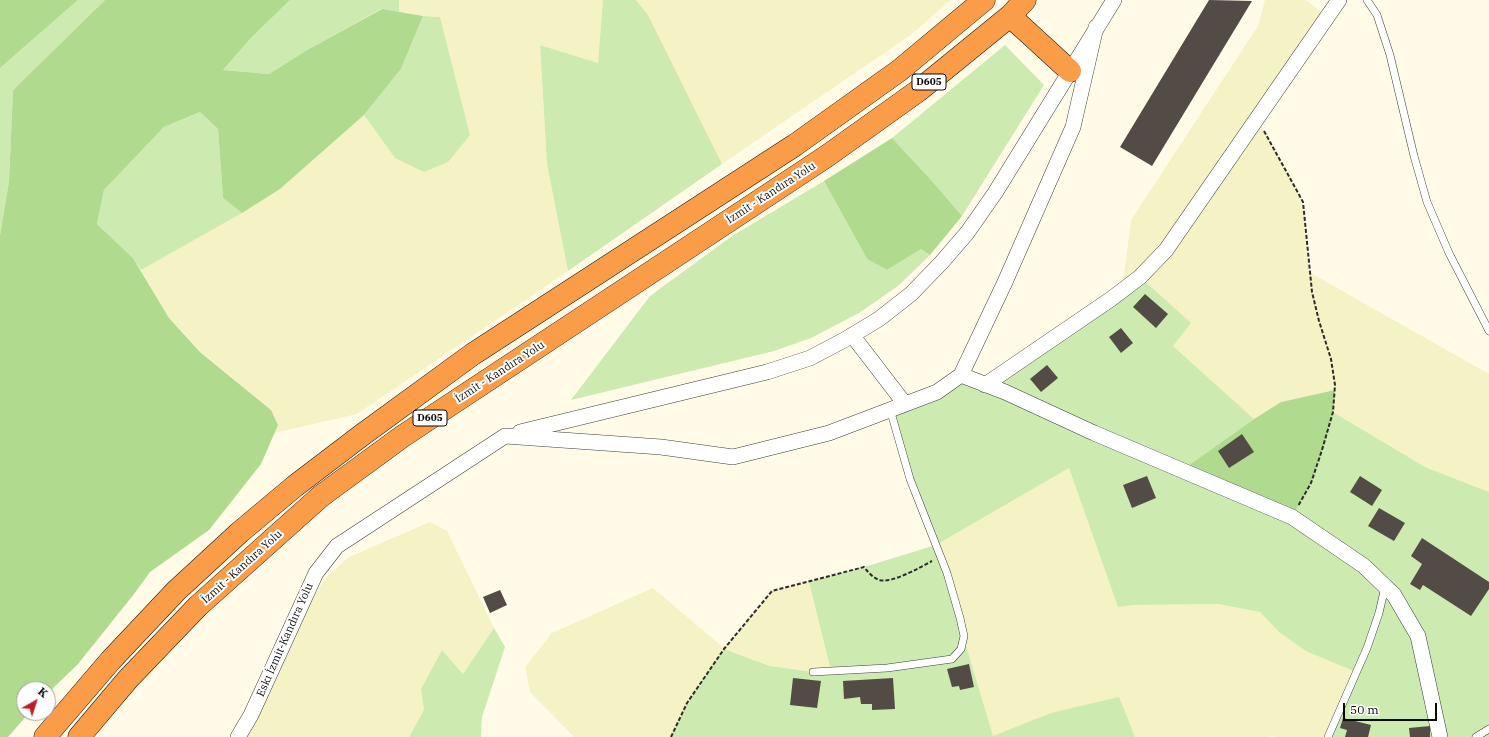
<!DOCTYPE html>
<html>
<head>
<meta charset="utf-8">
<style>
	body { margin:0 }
	#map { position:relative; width:1489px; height:737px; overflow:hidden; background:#fffbe7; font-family:"IBM Plex Serif",serif }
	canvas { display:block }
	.north { position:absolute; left:16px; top:681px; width:40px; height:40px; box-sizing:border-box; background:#fff; border:1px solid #9d9d9d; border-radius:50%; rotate:39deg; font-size:11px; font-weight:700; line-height:16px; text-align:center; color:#0a0a0a }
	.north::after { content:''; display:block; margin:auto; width:14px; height:18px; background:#bf1d23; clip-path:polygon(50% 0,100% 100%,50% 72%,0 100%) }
	.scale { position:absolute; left:1343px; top:703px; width:94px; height:18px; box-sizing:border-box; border:2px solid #0a0a0a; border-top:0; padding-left:5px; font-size:12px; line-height:14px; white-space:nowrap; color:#0a0a0a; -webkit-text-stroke:3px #fff; paint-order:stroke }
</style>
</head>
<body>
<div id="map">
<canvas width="1489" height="737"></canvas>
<div class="north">K</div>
<div class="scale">50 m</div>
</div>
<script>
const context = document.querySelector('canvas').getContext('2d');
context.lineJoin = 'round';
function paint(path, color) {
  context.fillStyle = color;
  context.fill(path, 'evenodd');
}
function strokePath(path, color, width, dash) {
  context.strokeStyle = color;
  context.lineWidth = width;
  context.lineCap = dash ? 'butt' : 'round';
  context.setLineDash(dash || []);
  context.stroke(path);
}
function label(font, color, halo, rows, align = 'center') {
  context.font = font + ' "IBM Plex Serif",serif';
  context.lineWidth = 4;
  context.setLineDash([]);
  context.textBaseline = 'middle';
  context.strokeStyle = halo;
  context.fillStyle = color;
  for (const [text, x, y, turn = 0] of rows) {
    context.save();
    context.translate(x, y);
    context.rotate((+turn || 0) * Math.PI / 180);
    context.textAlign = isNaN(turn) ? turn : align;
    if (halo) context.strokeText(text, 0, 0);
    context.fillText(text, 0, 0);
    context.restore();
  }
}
const farmland = new Path2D(`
	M399,0H603L598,63L540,45L547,164L568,271L357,414L274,433L278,425L271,410L200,351L169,318L141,270L242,213L280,189L364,115L395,158L470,135L440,17L423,16L399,12Z
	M636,0H951L912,34L722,164L648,15Z
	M1265,0H1306L1327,17L1257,118L1303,202L1309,272L1489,374V492L1425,467L1333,412L1335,390L1281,402L1254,419L1173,346L1190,323L1140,277L1122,291L1131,220L1258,26Z
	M1069,468L1118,606L1133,605L1218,604L1260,612L1279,632L1356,672L1328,737H1275L1271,735L1270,737H1135L1133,731L1051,713L993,737L936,545Z
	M430,522L447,531L494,628L463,674L442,650L421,689L424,710L409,737H246L308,607L325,578L349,557Z
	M809,582L831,671L813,672L770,666L724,649L687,703L671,737H574L530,692L525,667L552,633L653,588L724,648L772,591Z`);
const green = new Path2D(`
	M78,0H105L13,90L9,181L0,235V68Z
	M290,0H399V12L381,9L307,50L269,74L223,70L251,38Z
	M603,0H636L648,15L722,164L568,271L547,164L540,45L598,63Z
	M423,16L440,17L470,135L448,162L424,172L395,158L364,115L401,69Z
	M1005,45L1044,85L962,216L933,182L892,138Z
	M200,112L218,129L223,198L242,213L141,270L133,258L97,224L104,190L164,127Z
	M824,181L867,259L887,270L921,249L930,255L898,286L859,313L811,338L774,351L571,400L650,296L732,236Z
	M1140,277L1191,323L1173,346L1254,419L1182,470L1292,516L1311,483L1333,412L1425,467L1489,492V737H1328L1356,672L1306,651L1279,632L1260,612L1218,604L1133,605L1118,607L1069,468L936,545L993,736L1051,713L1119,697L1135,737H671L687,703L724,649L770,666L813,672L831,671L809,582L864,567L936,545L890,409L961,375L985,384Z
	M494,628L505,647L482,717L481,737H409L424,710L421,689L442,650L463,674Z`);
const forest = new Path2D(`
	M0,0H78L0,68Z
	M105,0H290L251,38L223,70L269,74L307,50L382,9L423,16L401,69L364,115L280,189L242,213L223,198L218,129L200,112L164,127L104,190L97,224L133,258L169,318L200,352L271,410L278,425L261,464L209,530L150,572L134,594L78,664L48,693V689H24V713H29L8,737H0V235L9,181L13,90Z
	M892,138L933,182L962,216L930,255L921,249L887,270L867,259L824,181Z
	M1335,390L1333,412L1322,450L1311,483L1292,517L1182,470L1254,419L1281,402Z`);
const building = new Path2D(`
	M1209,0L1252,1L1152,166L1120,147Z
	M1145,294L1168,314L1156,328L1133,307Z
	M1121,328L1133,343L1121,353L1109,337Z
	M1047,365L1058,378L1041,392L1030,379Z
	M1242,434L1254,452L1229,468L1218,451Z
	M1147,476L1156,498L1132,508L1123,485Z
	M1360,476L1382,490L1372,506L1350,492Z
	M1379,508L1405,523L1394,541L1368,526Z
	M1422,538L1489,582V589L1471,616L1423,585L1420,590L1410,584L1422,564L1411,556Z
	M500,590L507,605L490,613L483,597Z
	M969,664L974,687L960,690L959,686L952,687L947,669Z
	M793,678L821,681L817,708L790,705Z
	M893,678L895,709L872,710V704H861L860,697L844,699L843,681Z
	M1343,718L1371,725L1368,737H1345L1347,730L1340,728Z
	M1430,726V737H1410L1409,728Z`);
const path = new Path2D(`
	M1264,131L1303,202L1312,292L1319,321L1331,359L1335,385L1333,412L1322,450L1311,483L1298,506
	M671,737L687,703L724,649L772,591L864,567C868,572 872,577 879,580C891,584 921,567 932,561`);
const lane = new Path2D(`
	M1367,0L1377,15L1390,55L1414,156L1427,202L1449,253L1489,331
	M813,672L887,668L952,659L961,649L964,636L960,618L947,573L910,479L890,409
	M1328,737L1367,648L1379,613L1385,587
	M1476,737L1489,729`);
const street = new Path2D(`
	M852,335L905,404
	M961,375L1005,392L1094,433L1292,517L1364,566L1394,595L1418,636L1440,737
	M985,385L1111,299L1140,277L1166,250L1339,0
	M520,432L767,372L810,358L846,339L879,319L911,294L941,263L967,233L995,193L1114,0
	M238,737L251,715L316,573L337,546L505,436L661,447L733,457L829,433L937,392L961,375L1005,282L1073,127L1096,27`);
const highway = new Path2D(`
	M1010,16L1070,71
	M45,737L111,660L176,591L240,532L295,486L362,435L473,354L795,145L900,70L984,0
	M79,737L128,679L198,606L321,496L403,436L827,156L918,91L1010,16L1025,0`);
const shields = [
	[929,82,34],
	[430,418,34]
];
const shieldNames = [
	["D605",929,82],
	["D605",430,418]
];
const streetNames = [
	["İzmit - Kandıra Yolu",771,193,-33],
	["İzmit - Kandıra Yolu",500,372,-33],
	["İzmit - Kandıra Yolu",242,567,-42],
	["Eskı İzmit-Kandıra Yolu",285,640,-66]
];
paint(farmland, '#f5f2c6');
paint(green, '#cdeab0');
paint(forest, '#b0db8e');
paint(building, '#534b46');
strokePath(lane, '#3d3d3d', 8);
strokePath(street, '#3d3d3d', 16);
strokePath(highway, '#1b1b1b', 23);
strokePath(path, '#2c2c2c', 2, [4, 2]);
strokePath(lane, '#fff', 7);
strokePath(street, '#fff', 15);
strokePath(highway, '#fb9d48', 22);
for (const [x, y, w] of shields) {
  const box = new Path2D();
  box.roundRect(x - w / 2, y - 8, w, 16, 3);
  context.fillStyle = '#fff';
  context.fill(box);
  strokePath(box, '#0a0a0a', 1);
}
label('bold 10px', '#0a0a0a', null, shieldNames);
label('11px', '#0a0a0a', '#fff', streetNames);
</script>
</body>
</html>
